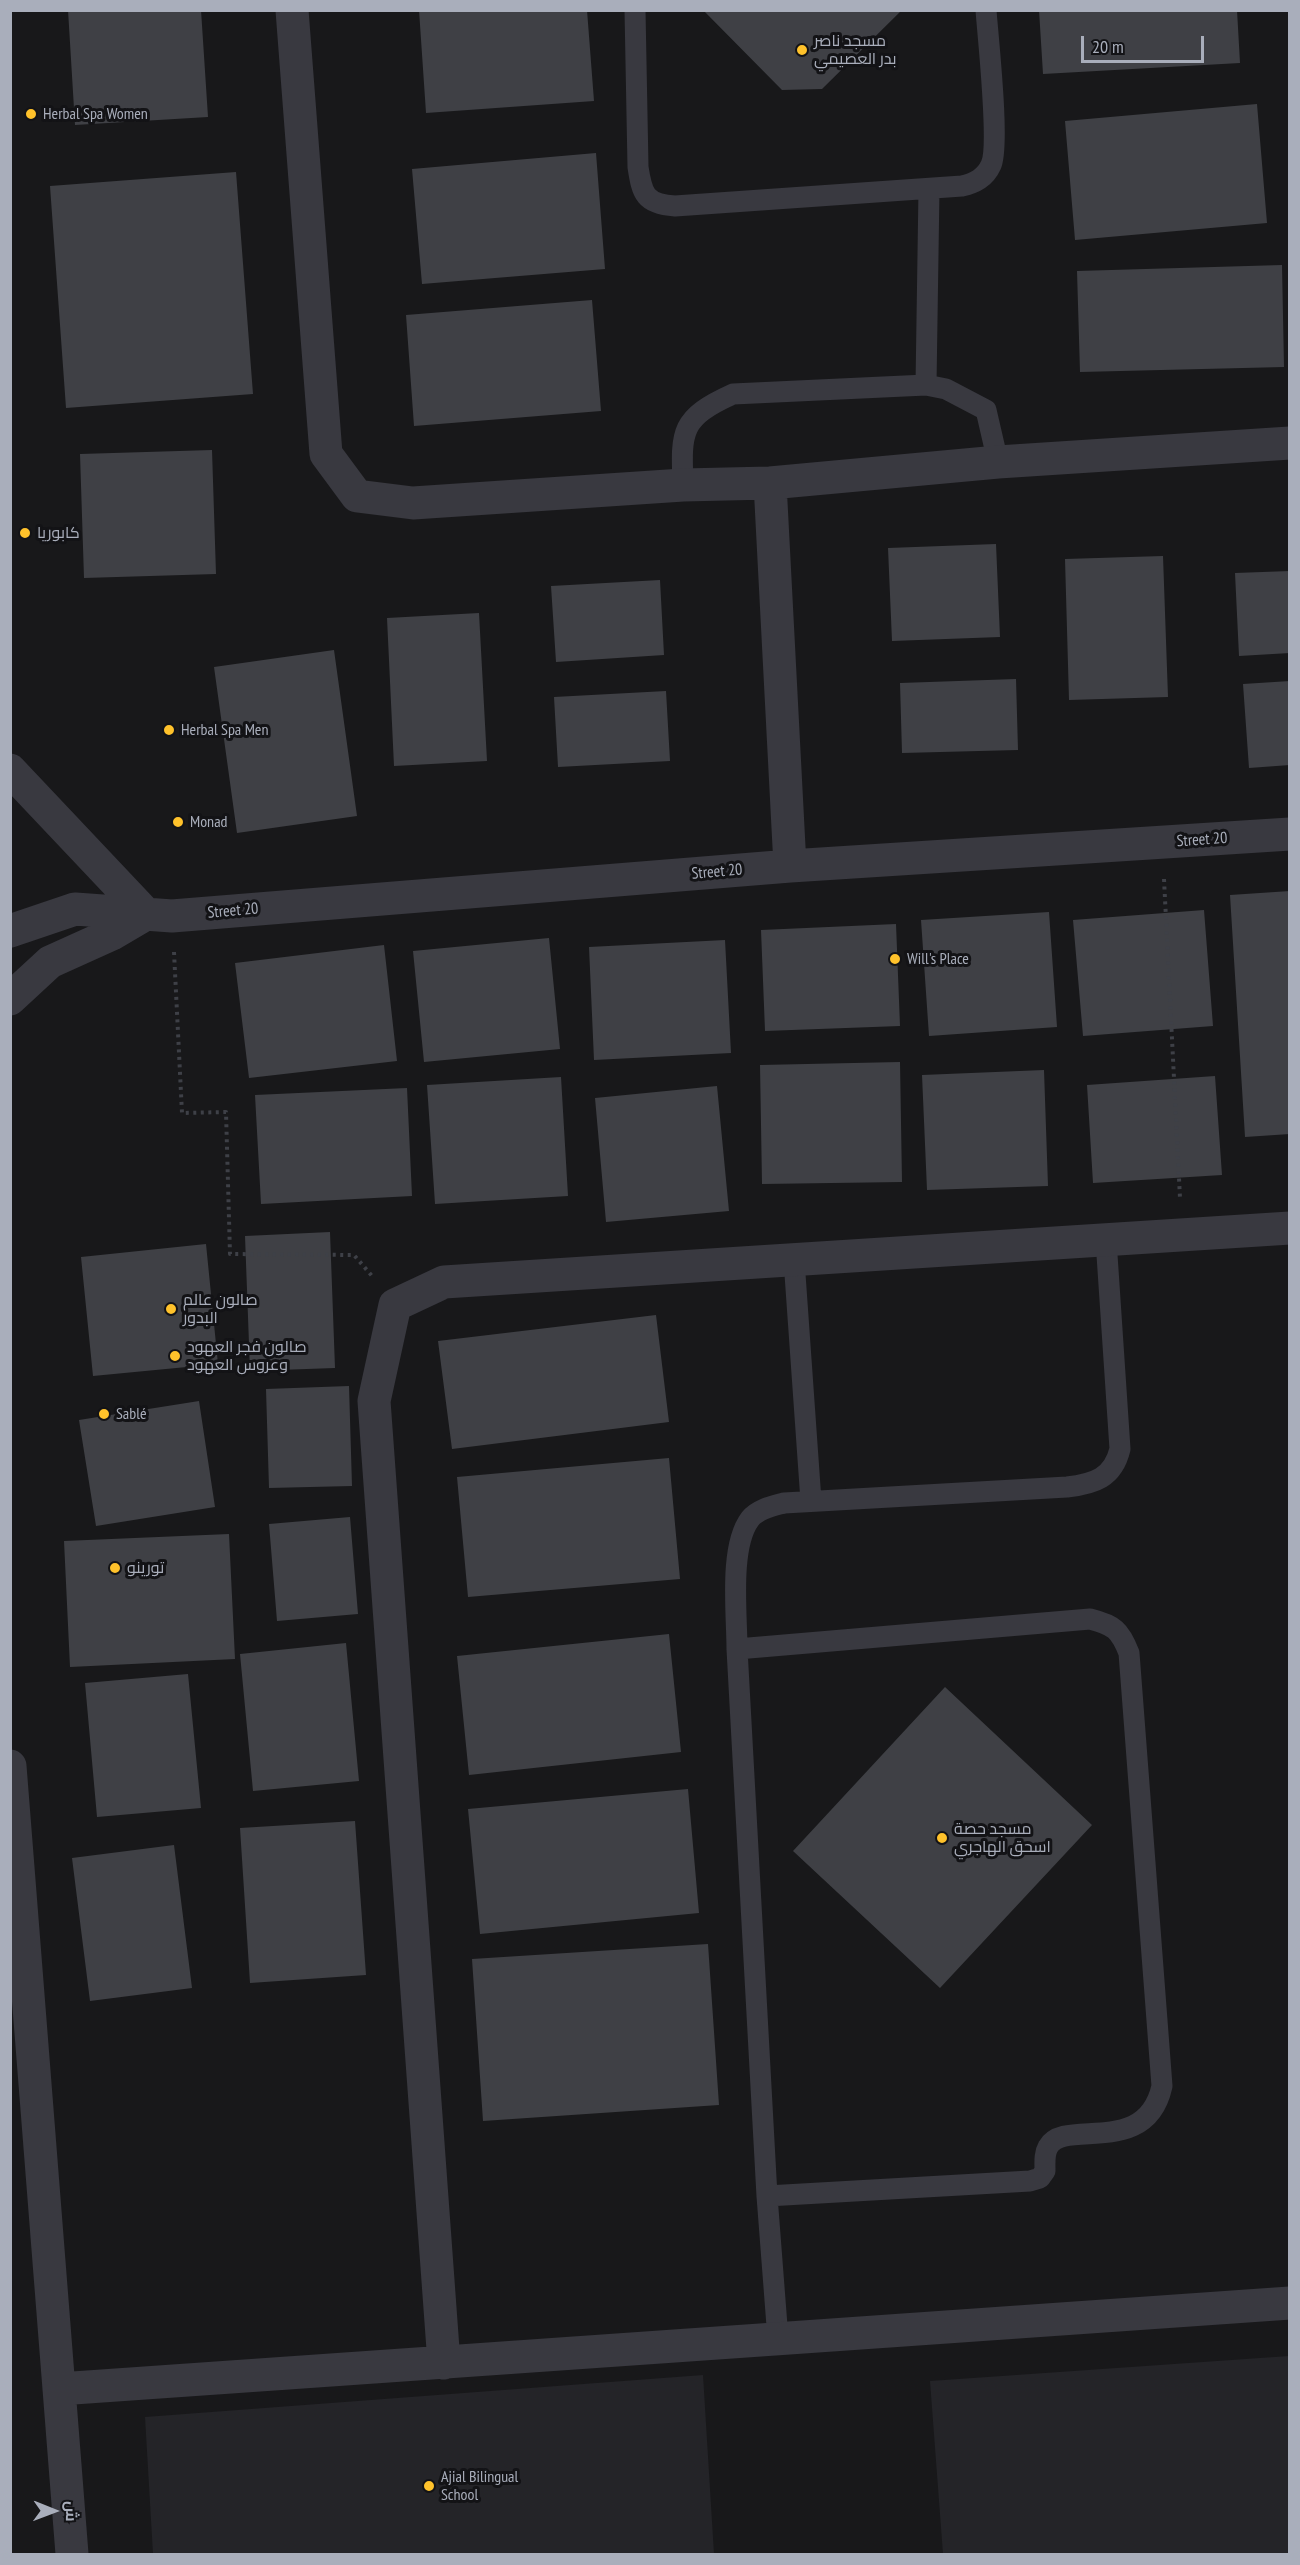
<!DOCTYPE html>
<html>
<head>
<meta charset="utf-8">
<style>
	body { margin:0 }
	#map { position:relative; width:1300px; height:2565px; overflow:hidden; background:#18181a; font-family:"PT Sans Narrow",Cairo,sans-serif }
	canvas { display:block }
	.frame { position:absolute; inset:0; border:12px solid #a9aebb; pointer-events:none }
	.north { position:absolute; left:24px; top:2481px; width:60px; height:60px; -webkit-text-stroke:4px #131316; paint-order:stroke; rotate:91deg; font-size:16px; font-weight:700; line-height:24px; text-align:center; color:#a9aebb }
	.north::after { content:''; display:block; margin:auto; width:21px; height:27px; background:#a9aebb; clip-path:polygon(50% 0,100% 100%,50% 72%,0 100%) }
	.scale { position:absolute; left:1081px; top:36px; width:123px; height:27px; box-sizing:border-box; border:3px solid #a9aebb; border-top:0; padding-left:8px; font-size:18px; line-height:21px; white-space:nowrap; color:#a9aebb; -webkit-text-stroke:4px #131316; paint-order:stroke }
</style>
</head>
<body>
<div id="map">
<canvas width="1300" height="2565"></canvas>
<div class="frame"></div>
<div class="north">ش</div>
<div class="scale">20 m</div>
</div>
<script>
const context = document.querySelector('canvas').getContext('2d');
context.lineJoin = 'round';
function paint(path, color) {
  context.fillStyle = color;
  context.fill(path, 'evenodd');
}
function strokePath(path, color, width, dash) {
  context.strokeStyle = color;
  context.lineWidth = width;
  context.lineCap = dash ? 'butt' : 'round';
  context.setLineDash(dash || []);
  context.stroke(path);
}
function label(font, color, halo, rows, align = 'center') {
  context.font = font + ' "PT Sans Narrow",Cairo,sans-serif';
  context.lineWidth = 6;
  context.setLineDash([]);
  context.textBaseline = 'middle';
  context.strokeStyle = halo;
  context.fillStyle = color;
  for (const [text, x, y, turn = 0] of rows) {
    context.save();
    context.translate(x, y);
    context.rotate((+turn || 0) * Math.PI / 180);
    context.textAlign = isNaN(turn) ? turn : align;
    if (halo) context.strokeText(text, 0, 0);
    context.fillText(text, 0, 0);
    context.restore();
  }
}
const built = new Path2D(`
	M1289,2356V2554H943L930,2381Z
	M703,2375L714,2554H153L145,2417Z`);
const building = new Path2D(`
	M68,10H201L208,117L75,125Z
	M419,10H587L594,101L426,113Z
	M703,10H902L822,89L782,90Z
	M1039,10H1237L1240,63L1043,74Z
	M1257,104L1267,223L1075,240L1065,121Z
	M596,153L605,269L422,284L412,169Z
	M236,172L253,394L66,408L50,186Z
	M1282,265L1284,367L1080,372L1077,271Z
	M592,300L601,411L414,426L406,315Z
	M212,450L216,574L84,578L80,454Z
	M996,544L1000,637L892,641L888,548Z
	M1163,556L1168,697L1069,700L1065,559Z
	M1290,571V653L1239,656L1235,573Z
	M660,580L664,655L556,662L551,586Z
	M479,613L487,761L394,766L387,618Z
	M334,650L357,816L237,833L214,667Z
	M1016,679L1018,750L902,753L900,683Z
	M1290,681V765L1249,768L1243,684Z
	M666,691L670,761L558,767L554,697Z
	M1290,891V1134L1245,1137L1230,895Z
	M1204,910L1213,1026L1083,1036L1073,920Z
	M1049,912L1057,1027L929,1036L921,920Z
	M896,924L900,1026L765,1031L761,930Z
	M549,938L560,1049L424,1062L413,951Z
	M725,940L731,1053L594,1060L589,947Z
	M384,945L397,1061L249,1078L235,963Z
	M900,1062L902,1182L762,1184L760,1065Z
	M1044,1070L1048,1186L927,1190L922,1075Z
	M1215,1076L1222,1175L1093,1183L1087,1085Z
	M561,1077L568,1196L435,1204L427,1085Z
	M717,1086L729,1211L606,1222L595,1098Z
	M407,1088L412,1196L261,1204L255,1095Z
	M330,1232L335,1368L250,1371L245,1236Z
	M206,1244L218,1364L93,1376L81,1257Z
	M656,1315L669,1422L452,1449L438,1341Z
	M349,1386L352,1486L269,1488L266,1389Z
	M199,1401L215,1507L96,1526L79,1420Z
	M669,1458L680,1579L468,1597L457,1477Z
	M350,1517L358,1614L277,1621L269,1524Z
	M229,1534L235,1659L70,1667L64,1541Z
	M669,1634L681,1752L469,1775L457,1656Z
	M346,1643L359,1781L253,1791L240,1654Z
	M188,1674L201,1808L97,1817L85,1683Z
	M945,1687L1092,1825L940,1988L793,1851Z
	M688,1789L699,1913L480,1934L468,1809Z
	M355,1821L366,1975L250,1983L240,1828Z
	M174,1845L192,1988L90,2001L72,1858Z
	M708,1944L719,2105L483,2121L472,1959Z`);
const path = new Path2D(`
	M1164,879L1180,1198
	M174,952L182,1113L226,1112L230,1254L354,1255L372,1276`);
const lane = new Path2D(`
	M635,10L638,167C642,194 645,204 675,206L962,186C975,183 985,178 991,165C1000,146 988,38 986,10
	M926,385L929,189
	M683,485C681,431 680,418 733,394L926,385L946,389L986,410L998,462
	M794,1260L811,1501
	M737,1649L1090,1619C1114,1625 1120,1630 1129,1653L1162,2086C1146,2159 1064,2117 1048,2147C1044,2154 1045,2163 1045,2171L1040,2178L1030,2181L767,2196
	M778,2339L767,2196L737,1649C737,1614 729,1547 750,1519C758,1509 773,1506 784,1503L1067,1487C1094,1484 1113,1478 1120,1449L1106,1240`);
const street = new Path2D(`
	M292,10L326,454L357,496L413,503L683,485L770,483L998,462L1290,443
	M770,483L790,866
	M10,770L146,914
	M10,931L75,909L172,916L790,866L1290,834
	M10,999L50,962L112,934L146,914
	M10,1766L72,2554
	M444,2363L374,1401L395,1305L444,1282L1290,1228
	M59,2389L1290,2303`);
const markers = [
	[802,50,6,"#ffc22b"],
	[31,114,6,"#ffc22b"],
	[25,533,6,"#ffc22b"],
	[169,730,6,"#ffc22b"],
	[178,822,6,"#ffc22b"],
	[895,959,6,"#ffc22b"],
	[171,1309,6,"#ffc22b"],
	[175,1356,6,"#ffc22b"],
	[104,1414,6,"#ffc22b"],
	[115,1568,6,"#ffc22b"],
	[942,1838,6,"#ffc22b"],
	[429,2486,6,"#ffc22b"]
];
const poiNames = [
	["مسجد ناصر",814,41],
	["بدر العصيمي",814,59],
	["Herbal Spa Women",43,114],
	["كابوريا",37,533],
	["Herbal Spa Men",181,730],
	["Monad",190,822],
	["Will's Place",907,959],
	["صالون عالم",183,1300],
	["البدور",183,1318],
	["صالون فجر العهود",187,1347],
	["وعروس العهود",187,1365],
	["Sablé",116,1414],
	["تورينو",127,1568],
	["مسجد حصة",954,1829],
	["اسحق الهاجري",954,1847],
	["Ajial Bilingual",441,2477],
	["School",441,2495]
];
const streetNames = [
	["Street 20",1202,840,-4],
	["Street 20",717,872,-5],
	["Street 20",233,911,-5]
];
paint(built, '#242428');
paint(building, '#3f4045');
strokePath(path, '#3e4047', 4, [3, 4.5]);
strokePath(lane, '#393940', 21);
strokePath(street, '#393940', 33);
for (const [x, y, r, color] of markers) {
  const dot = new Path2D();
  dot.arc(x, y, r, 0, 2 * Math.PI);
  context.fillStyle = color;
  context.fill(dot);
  strokePath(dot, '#131316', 2);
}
label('16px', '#a9aebb', '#131316', poiNames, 'left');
label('16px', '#a9aebb', '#131316', streetNames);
</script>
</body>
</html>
